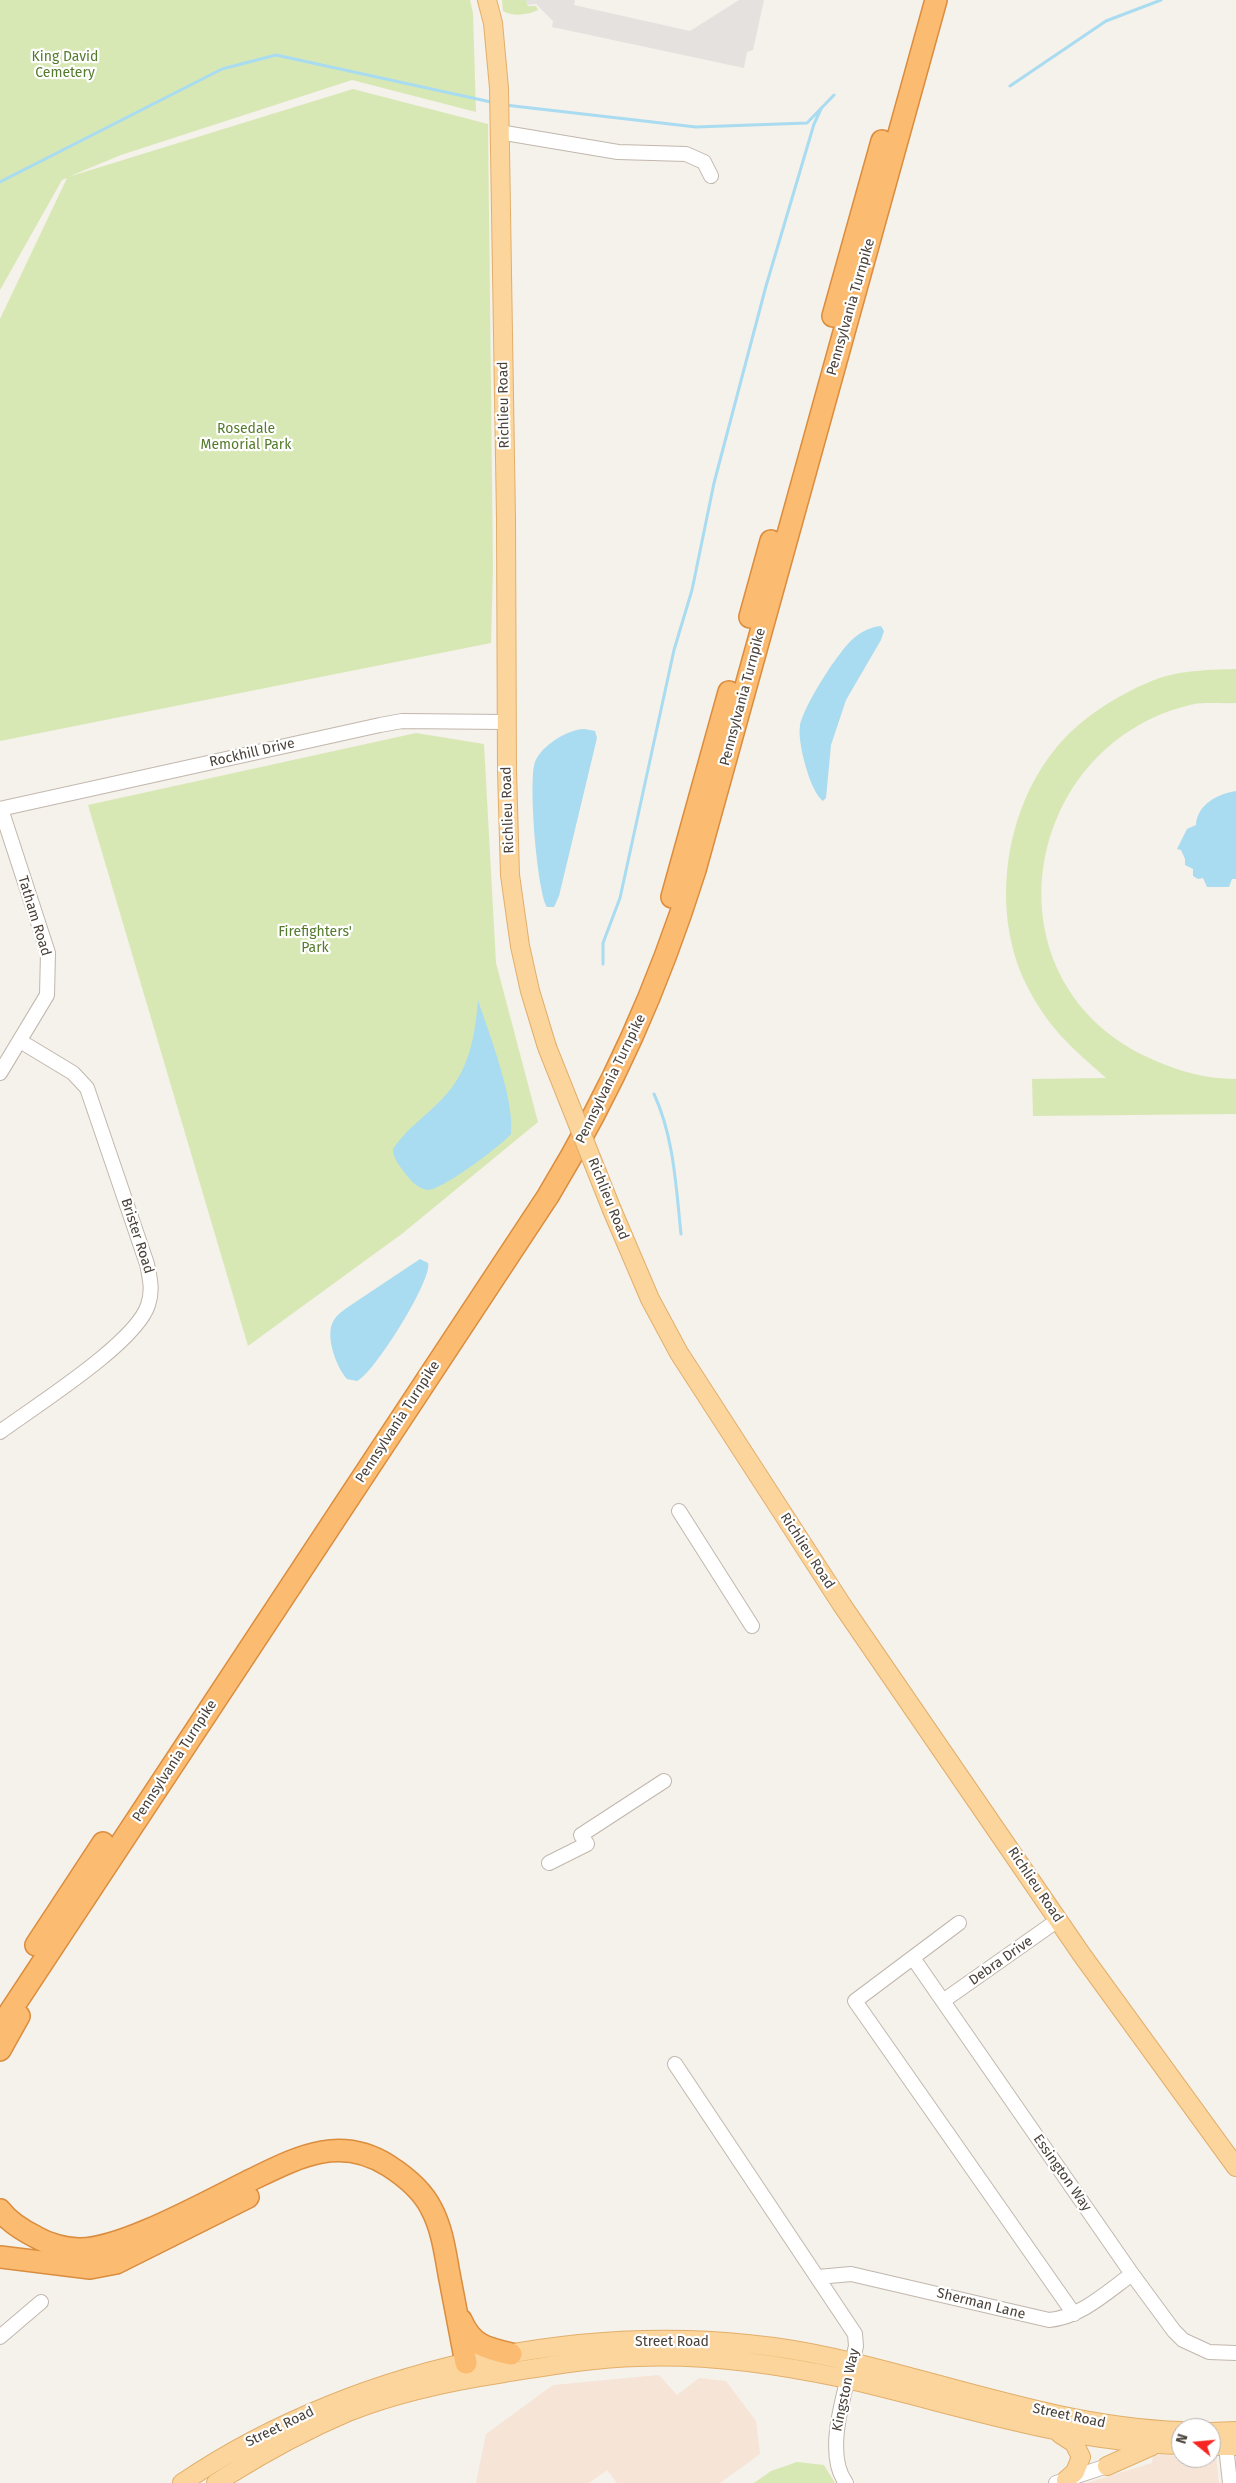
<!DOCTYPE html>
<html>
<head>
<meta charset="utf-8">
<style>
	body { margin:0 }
	#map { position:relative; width:1236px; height:2483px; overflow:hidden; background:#f5f1eb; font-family:"Fira Sans",sans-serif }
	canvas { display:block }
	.north { position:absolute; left:1171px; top:2418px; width:50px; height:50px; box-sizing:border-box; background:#fff; border:1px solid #b6b3b0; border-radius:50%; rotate:287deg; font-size:14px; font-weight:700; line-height:20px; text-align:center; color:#494139 }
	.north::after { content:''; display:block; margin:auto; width:18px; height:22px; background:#f62521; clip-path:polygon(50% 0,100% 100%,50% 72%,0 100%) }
</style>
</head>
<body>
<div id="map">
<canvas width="1236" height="2483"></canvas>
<div class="north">N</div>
</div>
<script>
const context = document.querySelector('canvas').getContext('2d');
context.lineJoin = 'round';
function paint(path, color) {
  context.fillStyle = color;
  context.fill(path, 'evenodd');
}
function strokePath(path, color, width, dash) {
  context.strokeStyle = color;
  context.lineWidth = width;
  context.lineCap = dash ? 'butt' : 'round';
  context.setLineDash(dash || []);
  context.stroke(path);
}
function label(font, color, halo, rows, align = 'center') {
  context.font = font + ' "Fira Sans",sans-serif';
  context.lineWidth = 4.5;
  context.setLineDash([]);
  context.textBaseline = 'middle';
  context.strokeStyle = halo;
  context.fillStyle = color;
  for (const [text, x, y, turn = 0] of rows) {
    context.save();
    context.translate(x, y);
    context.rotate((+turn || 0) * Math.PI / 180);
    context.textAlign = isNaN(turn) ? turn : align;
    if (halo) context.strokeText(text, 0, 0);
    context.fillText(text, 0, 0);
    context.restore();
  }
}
const commercial = new Path2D(`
	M659,2375L677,2395L699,2378L726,2381L756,2421L760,2454L720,2483H617L607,2470L589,2483H476L486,2434L553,2385Z
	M1153,2454L1181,2456V2458L1216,2457L1219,2483H1086L1152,2463Z`);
const green = new Path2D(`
	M0,0H470L473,13L476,112L352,80L121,155L68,177L353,89L488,124L493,568L491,643L0,741V319L67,178L62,180L0,290Z
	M502,0H526L528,6H536L538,10C528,15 513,17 503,11Z
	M1236,669V703C1223,704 1207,702 1194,704C1023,742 981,976 1145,1056C1174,1070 1204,1079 1236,1079V1114L1033,1116L1032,1079L1106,1078C1071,1047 1048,1028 1026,984C987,904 1007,790 1074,729C1095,710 1121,694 1147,683C1175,670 1206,670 1236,669Z
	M416,733L484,744L496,963L538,1122L403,1233L248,1346L88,805Z
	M797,2462L824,2465L835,2483H754L771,2471Z`);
const parking = new Path2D(`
	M526,0H575L574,5L690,31L739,0H764L753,50L747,52L744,68L552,27L553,21L536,4L528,5Z`);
const water = new Path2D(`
	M881,626L884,631L881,640L846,700L831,745L826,798L823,801C810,792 797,741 800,726C803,707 839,650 854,638C862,631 871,627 881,626Z
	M584,729L595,731L597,738L559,896L554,907H547C537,891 528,780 535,762C541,746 568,729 584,729Z
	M1236,791V879H1232L1229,887H1207L1203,878L1198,879L1193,876V869L1185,865V859L1181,850L1177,849L1187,829L1196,825C1197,805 1217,794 1236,791Z
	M478,1000C489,1034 515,1099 511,1134C501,1146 442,1190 428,1190C418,1189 410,1180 404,1172C399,1165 393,1158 393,1149C406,1129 426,1116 442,1099C469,1072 475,1037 478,1000Z
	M420,1259L428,1263C433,1279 373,1375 357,1381L347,1379C337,1368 326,1339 332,1324C335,1316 341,1312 348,1307Z`);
const stream = new Path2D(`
	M1010,86L1106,21L1161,0
	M505,105L696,127L807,123L834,95
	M0,182L222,69L276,55L491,102
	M603,964V943L620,898L674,650L692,590L714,483L766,286L814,124L821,109
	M654,1094C674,1137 676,1187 681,1234`);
const minor = new Path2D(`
	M499,132L618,152L686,154L704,162L711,176
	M0,809L380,725L402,721L506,722
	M0,1073L47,995L48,953L1,809
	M0,1432C35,1406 136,1343 148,1305C153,1290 150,1279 147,1264L87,1088L73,1073L20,1041
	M679,1511L752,1626
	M549,1863L587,1844L581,1835L664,1781
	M959,1923L855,2001L1074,2314
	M913,1958L1132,2274L1174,2331L1183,2340L1209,2352L1236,2353
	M943,2001L1058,1920
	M675,2064L855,2334L856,2346C848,2384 822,2451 846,2483
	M818,2277L851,2274L1049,2320C1081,2317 1107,2292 1132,2274
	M0,2337L41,2302
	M1226,2446L1230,2483
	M1056,2483L1107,2466`);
const major = new Path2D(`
	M487,0L493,23L499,88L506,519L507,771L510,875L520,946L530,991L547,1047
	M612,1210L650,1299L679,1353L842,1605L1082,1955L1236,2167
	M1211,2432L1236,2431
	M1060,2434L1074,2443L1081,2457L1075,2472L1066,2480
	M1211,2446H1236
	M1107,2466L1152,2446
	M182,2483C362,2361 617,2310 830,2357C947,2383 1061,2427 1181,2431
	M216,2483C258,2456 301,2432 348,2412C398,2392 451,2381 504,2373C548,2366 593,2358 638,2357C706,2354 776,2364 842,2378C957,2404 1061,2442 1181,2445`);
const highway = new Path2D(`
	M833,316L882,141
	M750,617L771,541
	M672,897L729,692
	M36,1945L103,1843
	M0,2027L548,1196C612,1090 658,988 695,870L936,0
	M0,2050L19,2016
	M0,2210C9,2222 22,2230 36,2237C48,2244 65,2249 79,2249C123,2250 215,2197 257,2177C302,2155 342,2136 389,2166C406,2177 422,2190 431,2208C442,2228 445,2252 449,2274C455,2304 460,2333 466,2363
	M0,2257L90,2268L116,2263L248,2197
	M461,2320C472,2345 485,2348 511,2354`);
const majorBridge = new Path2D(`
	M547,1047L612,1210`);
const parkNames = [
	["King David",65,57],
	["Cemetery",65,73],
	["Rosedale",246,429],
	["Memorial Park",246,445],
	["Firefighters'",315,932],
	["Park",315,948]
];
const streetNames = [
	["Pennsylvania Turnpike",851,307,-74],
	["Richlieu Road",504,405,-91],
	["Pennsylvania Turnpike",743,697,-75],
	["Rockhill Drive",252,753,-13],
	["Richlieu Road",508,810,-92],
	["Tatham Road",34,916,73],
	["Pennsylvania Turnpike",611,1079,-64],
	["Richlieu Road",608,1199,68],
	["Brister Road",137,1236,72],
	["Pennsylvania Turnpike",398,1422,-57],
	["Richlieu Road",807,1551,57],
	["Pennsylvania Turnpike",175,1761,-57],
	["Richlieu Road",1035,1885,56],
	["Debra Drive",1001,1961,-35],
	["Essington Way",1062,2173,55],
	["Sherman Lane",981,2304,14],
	["Street Road",672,2342],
	["Kingston Way",846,2390,-78],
	["Street Road",1069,2416,12],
	["Street Road",280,2427,-26]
];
paint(commercial, '#f6e5d7');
paint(green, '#d8e8b5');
paint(parking, '#e4e1df');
paint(water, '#a9dcf0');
strokePath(stream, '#a9dcf0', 3);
strokePath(minor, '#c1b7ad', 16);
strokePath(major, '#e2af6b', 20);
strokePath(highway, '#db8d3e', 24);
strokePath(minor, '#fff', 14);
strokePath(major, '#fcd59c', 18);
strokePath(highway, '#fbbb70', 21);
strokePath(majorBridge, '#e2af6b', 20, []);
strokePath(majorBridge, '#fcd59c', 18);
label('14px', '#547b2c', '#fff', parkNames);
label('14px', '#494139', '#fff', streetNames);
</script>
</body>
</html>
